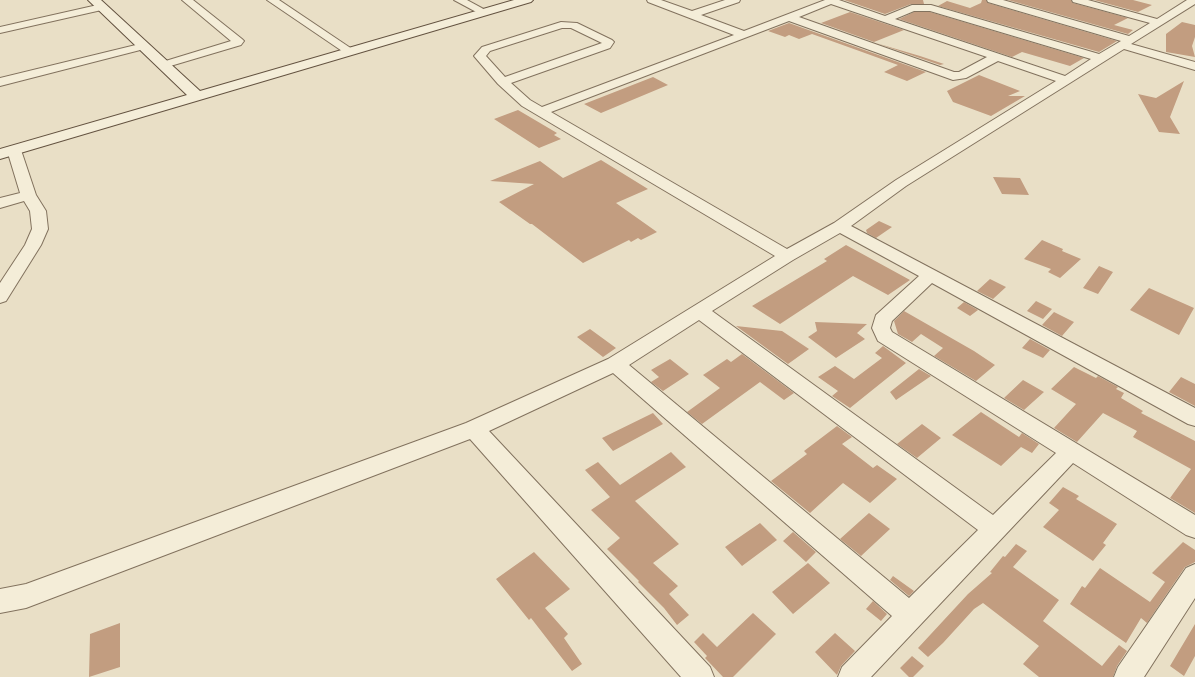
<!DOCTYPE html>
<html>
<head>
<meta charset="utf-8">
<style>
	body { margin:0 }
	canvas { display:block; background:#e9dfc6 }
</style>
</head>
<body>
<canvas width="1195" height="677"></canvas>
<script>
const context = document.querySelector('canvas').getContext('2d');
context.lineJoin = 'round';
function paint(path, color) {
  context.fillStyle = color;
  context.fill(path, 'evenodd');
}
function strokePath(path, color, width, dash) {
  context.strokeStyle = color;
  context.lineWidth = width;
  context.lineCap = dash ? 'butt' : 'round';
  context.setLineDash(dash || []);
  context.stroke(path);
}
const building = new Path2D(`
	M844,0H923L924,4H911L885,14Z
	M982,0H986L988,3L1117,41L1099,52L938,6L947,1L970,8L981,3Z
	M1008,0H1071L1073,3L1128,18L1114,25L1133,30L1128,34Z
	M1094,0H1133L1152,5L1138,12Z
	M850,12L904,30L874,42L821,23Z
	M914,12H930L1084,58L1070,66L1022,52L1012,57L899,19Z
	M1182,22L1195,25V37L1192,46L1195,57L1166,52V34Z
	M789,23L926,72L907,81L884,72L898,65L851,48L812,34L799,39L789,35L785,37L768,31Z
	M876,43L920,56L944,64L940,65Z
	M979,75L1020,91L1008,96H1025L991,116L953,102L947,91Z
	M653,77L668,85L601,113L584,104Z
	M1184,81L1170,117L1180,134L1159,132L1138,94L1156,98Z
	M518,110L557,133L554,135L561,139L539,148L494,119Z
	M601,160L648,189L616,203L657,232L641,240L638,238L631,242L629,240L583,263L532,224H530L499,202L534,184L490,181L540,161L563,178Z
	M993,177L1020,178L1029,195L1002,194Z
	M879,221L892,227L876,238L867,233L866,230Z
	M1042,240L1063,249L1062,251L1081,259L1060,278L1048,272L1051,269L1024,259Z
	M846,245L910,280L888,295L853,276L780,324L752,306L827,261L824,259Z
	M1099,266L1113,272L1098,294L1083,288Z
	M990,279L1006,287L993,299L977,291Z
	M1149,288L1194,308L1179,335L1130,310Z
	M1036,301L1052,309L1043,319L1027,311Z
	M964,302L978,310L970,316L957,308Z
	M904,311L974,351L995,365L976,381L934,356L943,348L921,334L912,342L898,334L894,321Z
	M1054,312L1074,322L1062,336L1042,325Z
	M815,322L867,324L857,333L865,339L836,358L808,337L817,331Z
	M736,326L782,331L809,349L788,364Z
	M590,329L616,348L603,357L577,337Z
	M1030,339L1050,350L1043,358L1022,348Z
	M883,346L906,363L850,408L832,396L838,391L818,377L835,366L854,379L882,358L875,353Z
	M742,354L794,393L784,400L760,382L702,424L687,412L720,388L703,375L727,359L731,362Z
	M670,359L689,374L663,391L651,382L659,377L651,370Z
	M1074,367L1096,378L1098,376L1118,387L1116,389L1124,393L1121,398L1143,411L1141,413L1195,441V513L1170,498L1191,469L1133,437L1137,431L1103,413L1077,442L1054,428L1076,404L1051,389Z
	M919,369L931,376L896,400L890,392Z
	M1181,377L1195,384V406L1169,392Z
	M1023,380L1044,392L1024,410L1004,398Z
	M981,412L1019,437L1022,433L1039,444L1032,453L1021,447L1001,466L952,435Z
	M653,413L663,424L613,451L602,438Z
	M922,424L941,438L917,458L897,444Z
	M837,426L852,437L842,444L873,468L877,465L897,479L870,503L843,483L810,513L771,481L807,454L804,451Z
	M671,452L686,467L635,501L679,544L653,563L678,586L669,594L689,615L677,625L664,608L638,582L639,581L607,549L620,538L591,510L610,497L585,470L598,462L620,485Z
	M1063,487L1079,496L1076,499L1117,524L1103,543L1106,545L1093,561L1043,527L1059,510L1049,503Z
	M869,513L890,529L861,556L840,539Z
	M760,523L777,540L742,566L725,547Z
	M793,532L816,552L806,562L783,541Z
	M1183,542L1195,550V562L1185,567L1147,623L1141,618L1126,643L1070,604L1082,586L1085,588L1100,568L1150,602L1165,582L1152,573Z
	M1016,544L1027,551L1013,567L1059,600L1043,621L1102,666L1119,645L1127,651L1117,666L1113,677H1039L1023,664L1039,646L983,603L974,609L943,643L928,657L918,648L968,594L992,573L990,572L1003,556L1005,557Z
	M534,552L570,589L545,608L568,634L564,638L582,664L572,671L531,618L529,620L496,579Z
	M808,563L830,583L793,614L772,592Z
	M893,576L914,591L909,596L890,580Z
	M873,601L887,614L881,621L866,609Z
	M753,613L776,634L733,677H723L705,658L707,656L694,642L703,633L717,647Z
	M120,623V667L89,677L90,634Z
	M1195,624V656L1184,676L1170,666Z
	M835,633L855,651L841,666L837,675L815,652Z
	M912,656L924,666L913,677H909L900,668Z`);
const street = new Path2D(`
	M182,0H193L242,39L244,41L241,45L167,67H159L157,65L159,63L231,41Z
	M267,0H279L355,51L353,53H345Z
	M454,0H467L489,12L488,14H480Z
	M647,0H661L692,11L725,0H740L739,2L701,15L744,31L825,0H839L885,16L912,5H931L1099,54L1121,41L988,2L987,0H1003L1129,36L1150,23L1073,2L1072,0H1088L1157,19L1187,0H1195V4L1131,44L1195,62V70L1124,49L906,186L851,226L1195,408V426L1188,424L932,283L892,321L890,328L892,332L1195,515V538L1186,535L1073,463L871,677H838L842,667L892,616L613,373L489,431L710,667L714,677H681L470,439L26,608L0,613V589L26,584L466,423L608,359L775,256L522,106L498,84L474,56L482,47L561,22L577,23L612,40L614,42L610,48L511,83L530,100L542,107L734,35L648,2ZM831,4L987,57L959,72H954L799,17ZM914,11H930L1091,59L1065,76L895,19ZM789,21L953,80L966,78L998,61L1056,81L896,180L834,223L787,249L551,112ZM562,28H571L602,43L505,77L486,56L490,51ZM840,233L919,276L876,315L872,328L878,341L1056,453L993,515L712,311L793,260ZM699,320L978,530L909,598L629,365Z
	M102,4L107,7L106,9L0,33V27Z
	M144,43L148,44L150,46L148,48L0,86V78Z
	M14,146L19,147L21,150L36,195L46,211L48,229L41,245L6,301L0,303V283L25,245L32,229L30,211L24,201L0,208V198L20,193L7,150L9,147Z
	M1195,564V598L1144,677H1114L1118,667L1186,568Z`);
const secondary = new Path2D(`
	M88,0H101L200,91L514,0H533L531,2L0,159V149L187,95Z`);
paint(building, '#c29d80');
strokePath(street, '#82725e', 2);
strokePath(secondary, '#645341', 2);
paint(street, '#f4edd8');
paint(secondary, '#f4edd8');
</script>
</body>
</html>
